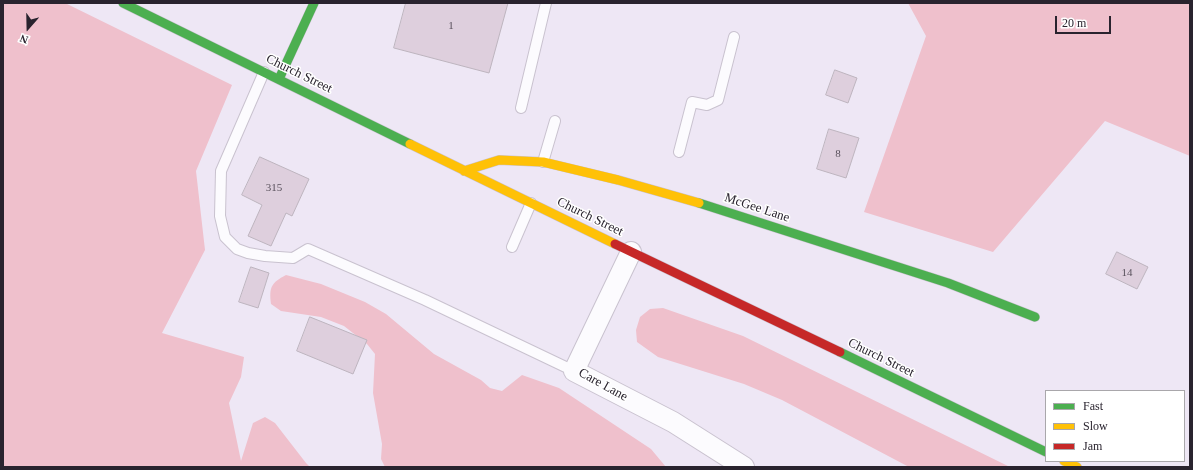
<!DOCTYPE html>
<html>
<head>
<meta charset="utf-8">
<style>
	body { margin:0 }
	#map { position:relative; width:1193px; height:470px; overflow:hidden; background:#eee7f5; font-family:"Times New Roman",serif }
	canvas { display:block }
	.frame { position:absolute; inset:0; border:4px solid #29232e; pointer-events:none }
	.legend { position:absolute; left:1045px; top:390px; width:140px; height:72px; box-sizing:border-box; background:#fff; border:1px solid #a9a7ab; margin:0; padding:5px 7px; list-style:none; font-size:12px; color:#29232e }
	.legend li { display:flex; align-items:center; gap:8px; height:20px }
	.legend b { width:20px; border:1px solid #a9a7ab }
	.north { position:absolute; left:8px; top:8px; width:40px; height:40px; -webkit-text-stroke:3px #fff; paint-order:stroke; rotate:200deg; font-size:11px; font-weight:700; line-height:16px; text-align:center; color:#29232e }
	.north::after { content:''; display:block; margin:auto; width:14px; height:18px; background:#29232e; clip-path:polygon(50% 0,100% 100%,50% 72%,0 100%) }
	.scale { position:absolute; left:1055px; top:16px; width:56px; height:18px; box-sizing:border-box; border:2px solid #29232e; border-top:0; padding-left:5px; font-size:12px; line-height:14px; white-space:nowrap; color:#29232e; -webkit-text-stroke:3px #fff; paint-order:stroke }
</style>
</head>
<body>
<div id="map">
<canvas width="1193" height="470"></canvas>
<div class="frame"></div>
<ul class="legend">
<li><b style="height:5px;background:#4caf50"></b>Fast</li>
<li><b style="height:5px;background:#ffc107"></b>Slow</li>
<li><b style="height:5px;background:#c62828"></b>Jam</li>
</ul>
<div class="north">N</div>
<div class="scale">20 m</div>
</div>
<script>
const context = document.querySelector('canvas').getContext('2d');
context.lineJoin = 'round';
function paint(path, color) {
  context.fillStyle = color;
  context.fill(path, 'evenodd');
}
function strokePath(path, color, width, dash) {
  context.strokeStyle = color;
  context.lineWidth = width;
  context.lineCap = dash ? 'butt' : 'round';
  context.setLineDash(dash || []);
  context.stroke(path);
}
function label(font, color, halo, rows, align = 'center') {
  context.font = font + ' "Times New Roman",serif';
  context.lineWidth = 3;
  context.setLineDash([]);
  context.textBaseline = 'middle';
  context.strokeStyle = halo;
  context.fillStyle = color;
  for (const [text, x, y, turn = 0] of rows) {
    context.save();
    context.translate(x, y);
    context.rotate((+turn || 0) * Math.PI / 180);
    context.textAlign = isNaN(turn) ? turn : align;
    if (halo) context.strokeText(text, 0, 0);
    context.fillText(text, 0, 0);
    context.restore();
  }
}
const green = new Path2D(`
	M3,3H65L232,85L196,171L205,250L162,333L244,357L241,377L229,403L241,461L253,423L265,417L275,423L306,463L310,467H3Z
	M908,3H1190V156L1105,121L993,252L864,212L926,36Z
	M286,275L321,284L365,302L386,314L434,354L481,380L490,388L502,391L522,375L559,388L651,449L666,467H385L381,459L382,444L373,393L375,354L367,344L344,326L321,317L281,311L271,304C269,287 271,283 286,275Z
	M663,308L743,336L1010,467H909L782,400L744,384L658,357L637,342L636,330L640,317L650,309Z`);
const building = new Path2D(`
	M406,3H508L489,73L394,48Z
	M835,70L857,78L848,103L826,95Z
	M829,129L859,138L846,178L817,169Z
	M260,157L309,179L292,216L286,213L271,246L248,236L262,205L242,195Z
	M1117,252L1148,267L1137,289L1106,274Z
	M251,267L269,273L258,308L239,302Z
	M310,317L367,340L353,374L297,351Z`);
const lane = new Path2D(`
	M264,72L221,171L220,216L225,237L237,249L248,253L265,256L293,258L308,249L425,300L574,371
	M521,108L546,3
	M679,152L692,102L707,105L718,100L734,37
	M543,162L555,121
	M512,247L531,203`);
const street = new Path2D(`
	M631,252L574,371L673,422L744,467`);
const fast = new Path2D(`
	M123,3L410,144
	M279,79L314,3
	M699,203L948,283L1035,317
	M840,352L1046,452`);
const slow = new Path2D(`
	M410,144L615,244
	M464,171L499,160L543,162L618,180L699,203
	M1064,461L1077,467`);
const jam = new Path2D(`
	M615,244L840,352`);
const numberNames = [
	["1",451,26],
	["8",838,154],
	["315",274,188],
	["14",1127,273]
];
const streetNames = [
	["Church Street",299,74,26],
	["McGee Lane",757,208,18],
	["Church Street",590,217,26],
	["Church Street",881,358,26],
	["Care Lane",603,385,29]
];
paint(green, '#efc0cc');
paint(building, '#decfdd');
strokePath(building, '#bdb4be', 1);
strokePath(lane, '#c9c2cf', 12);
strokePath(street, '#c9c2cf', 22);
strokePath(fast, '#c9c2cf', 10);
strokePath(slow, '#c9c2cf', 10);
strokePath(jam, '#c9c2cf', 10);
strokePath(lane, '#fcfbfe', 10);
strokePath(street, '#fcfbfe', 20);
strokePath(fast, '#4caf50', 9);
strokePath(slow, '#ffc107', 9);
strokePath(jam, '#c62828', 9);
label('11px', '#59515c', null, numberNames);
label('13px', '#29232e', '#fff', streetNames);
</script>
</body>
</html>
